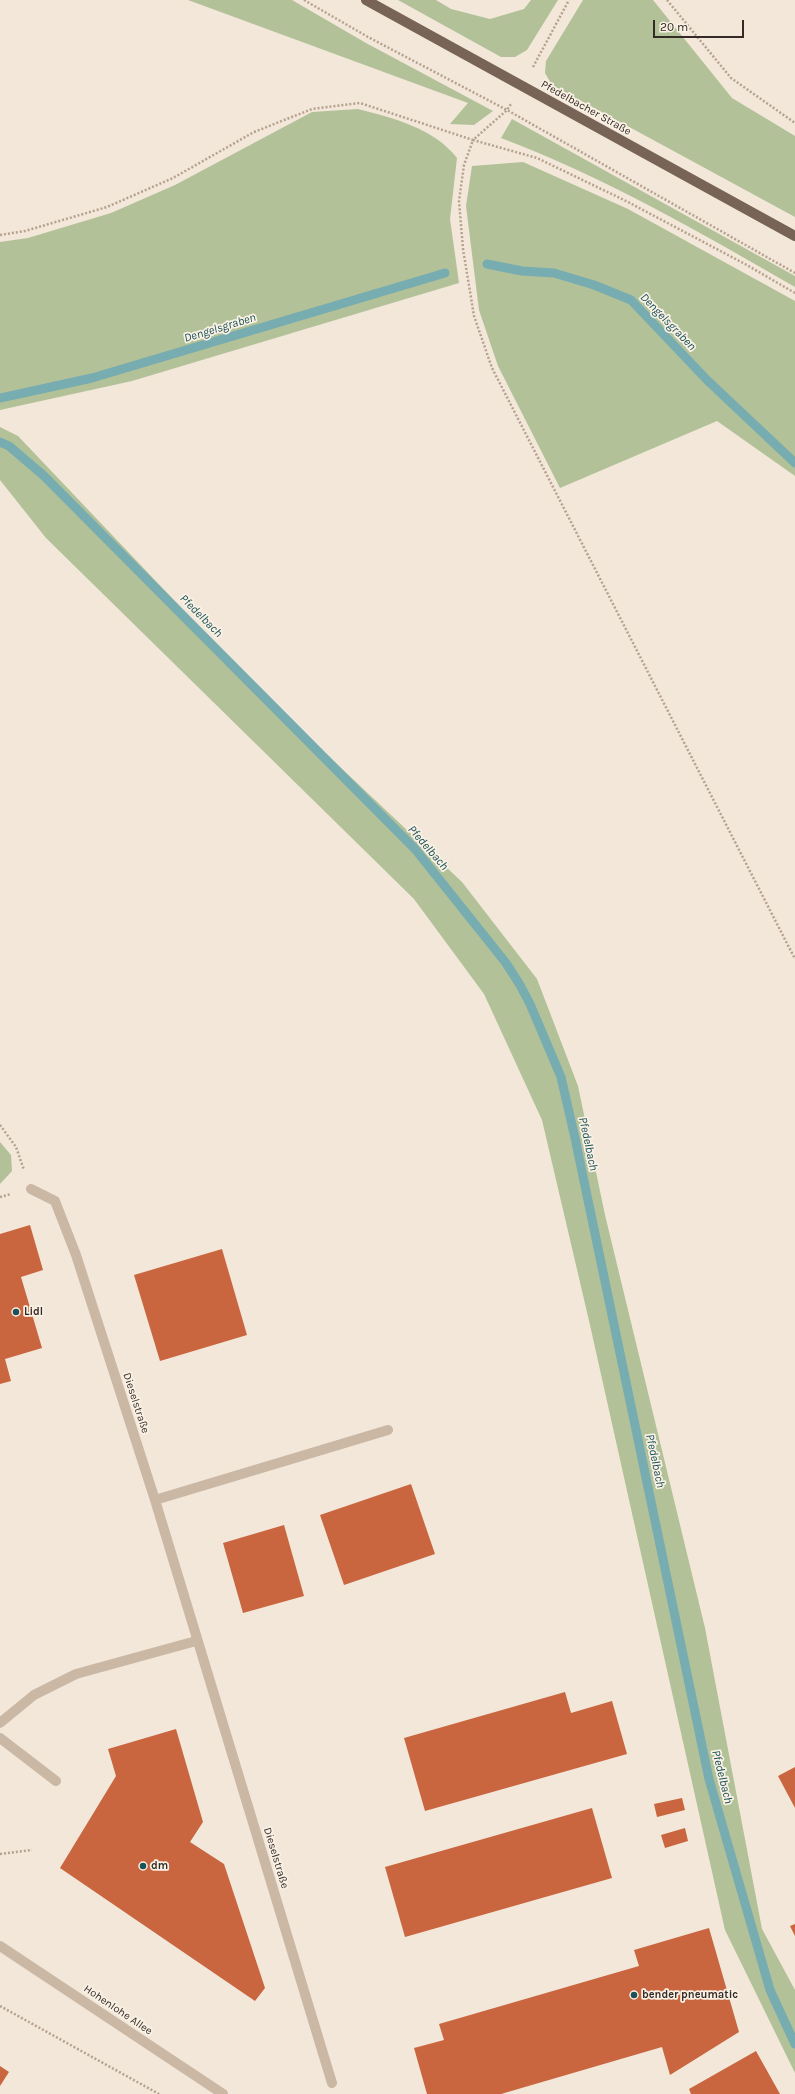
<!DOCTYPE html>
<html>
<head>
<meta charset="utf-8">
<style>
	body { margin:0 }
	#map { position:relative; width:795px; height:2094px; overflow:hidden; background:#f2e7d9; font-family:Karla,sans-serif }
	canvas { display:block }
	.scale { position:absolute; left:653px; top:20px; width:91px; height:18px; box-sizing:border-box; border:2px solid #352b26; border-top:0; padding-left:5px; font-size:12px; line-height:14px; white-space:nowrap; color:#352b26; -webkit-text-stroke:3px #faf1e5; paint-order:stroke }
</style>
</head>
<body>
<div id="map">
<canvas width="795" height="2094"></canvas>
<div class="scale">20 m</div>
</div>
<script>
const context = document.querySelector('canvas').getContext('2d');
context.lineJoin = 'round';
function paint(path, color) {
  context.fillStyle = color;
  context.fill(path, 'evenodd');
}
function strokePath(path, color, width, dash) {
  context.strokeStyle = color;
  context.lineWidth = width;
  context.lineCap = dash ? 'butt' : 'round';
  context.setLineDash(dash || []);
  context.stroke(path);
}
function label(font, color, halo, rows, align = 'center') {
  context.font = font + ' Karla,sans-serif';
  context.lineWidth = 3.5;
  context.setLineDash([]);
  context.textBaseline = 'middle';
  context.strokeStyle = halo;
  context.fillStyle = color;
  for (const [text, x, y, turn = 0] of rows) {
    context.save();
    context.translate(x, y);
    context.rotate((+turn || 0) * Math.PI / 180);
    context.textAlign = isNaN(turn) ? turn : align;
    if (halo) context.strokeText(text, 0, 0);
    context.fillText(text, 0, 0);
    context.restore();
  }
}
const green = new Path2D(`
	M188,0H292L366,43L493,111L474,125L450,124L468,103Z
	M398,0H436L451,9L490,19L524,9L531,0H558L527,50L515,57H501Z
	M583,0H653L732,98L795,136V217L552,85L545,73L546,61Z
	M358,109C393,118 434,128 457,158L450,219L459,283L132,381L0,410V242L28,238L111,213L175,185L312,112Z
	M512,119L795,276V287C700,232 604,177 501,138Z
	M523,162L628,209L795,301V476L717,421L560,488L498,366L479,310L466,206L472,166Z
	M0,427L18,436L268,699L462,882L537,979L578,1086L605,1215L705,1628L762,1929L795,1990V2073L725,1930L590,1325L542,1120L484,994L414,899L46,538L0,480Z
	M0,1142L11,1155L12,1171L0,1184Z`);
const stream = new Path2D(`
	M487,264L522,271L554,273L594,285L631,300L707,380L795,463
	M0,398L92,378L445,273
	M0,442L9,446L43,475L415,849L506,963L520,985L530,1004L561,1077L575,1138L709,1779L770,1990L795,2044`);
const building = new Path2D(`
	M30,1225L43,1270L21,1277L42,1348L5,1359L11,1381L0,1384V1234Z
	M222,1249L247,1335L160,1361L134,1275Z
	M411,1484L435,1554L344,1585L320,1515Z
	M284,1525L304,1596L243,1613L223,1543Z
	M565,1692L571,1713L612,1701L627,1754L425,1811L404,1738Z
	M176,1729L203,1822L190,1842L224,1864L265,1988L255,2001L60,1868L116,1776L108,1749Z
	M795,1767V1808L778,1776Z
	M682,1798L685,1810L657,1817L654,1804Z
	M592,1808L612,1878L405,1937L385,1867Z
	M685,1828L688,1841L665,1848L661,1835Z
	M795,1924V1936L790,1926Z
	M709,1928L739,2032L670,2075L662,2047L501,2094H427L414,2048L444,2040L439,2024L639,1966L634,1950Z
	M756,2051L780,2094H691L689,2089Z
	M0,2066L9,2072L0,2086Z`);
const path = new Path2D(`
	M304,0L368,37L507,110L795,273
	M667,0L731,78L795,123
	M533,67L569,0
	M0,235L25,231L107,207L173,178L254,132L312,109L360,103L473,140L507,110L511,104
	M795,293L745,264L626,201L537,158L473,140L464,165L459,201L463,249L474,316L492,368L795,959
	M0,1125L16,1147L24,1170
	M0,1197L11,1194
	M0,1854L32,1850
	M0,2006L159,2094`);
const minor = new Path2D(`
	M31,1189L55,1201L76,1255L155,1500L332,2083
	M155,1500L388,1430
	M0,1723L34,1695L76,1674L196,1641
	M0,1738L56,1781
	M0,1946L223,2094`);
const major = new Path2D(`
	M366,0L795,236`);
const markers = [
	[16,1312,4,"#1b5258"],
	[143,1866,4,"#1b5258"],
	[634,1995,4,"#1b5258"]
];
const streetNames = [
	["Pfedelbacher Straße",586,108,29],
	["Dieselstraße",136,1403,72],
	["Dieselstraße",276,1858,73],
	["Hohenlohe Allee",118,2010,34]
];
const poiNames = [
	["Lidl",24,1312],
	["dm",151,1866],
	["bender pneumatic",642,1995]
];
const waterNames = [
	["Dengelsgraben",668,322,46],
	["Dengelsgraben",220,328,-17],
	["Pfedelbach",201,616,45],
	["Pfedelbach",428,848,49],
	["Pfedelbach",588,1144,78],
	["Pfedelbach",655,1461,78],
	["Pfedelbach",722,1777,76]
];
paint(green, '#b2c198');
strokePath(stream, '#77acb0', 9);
paint(building, '#c9653f');
strokePath(path, '#b6a18f', 2.5, [2, 2]);
strokePath(minor, '#cab7a4', 10);
strokePath(major, '#786357', 10);
for (const [x, y, r, color] of markers) {
  const dot = new Path2D();
  dot.arc(x, y, r, 0, 2 * Math.PI);
  context.fillStyle = color;
  context.fill(dot);
  strokePath(dot, '#faf1e5', 1.5);
}
label('11px', '#352b26', '#faf1e5', streetNames);
label('bold 11px', '#352b26', '#faf1e5', poiNames, 'left');
label('italic 12px', '#1b5258', '#faf1e5', waterNames);
</script>
</body>
</html>
